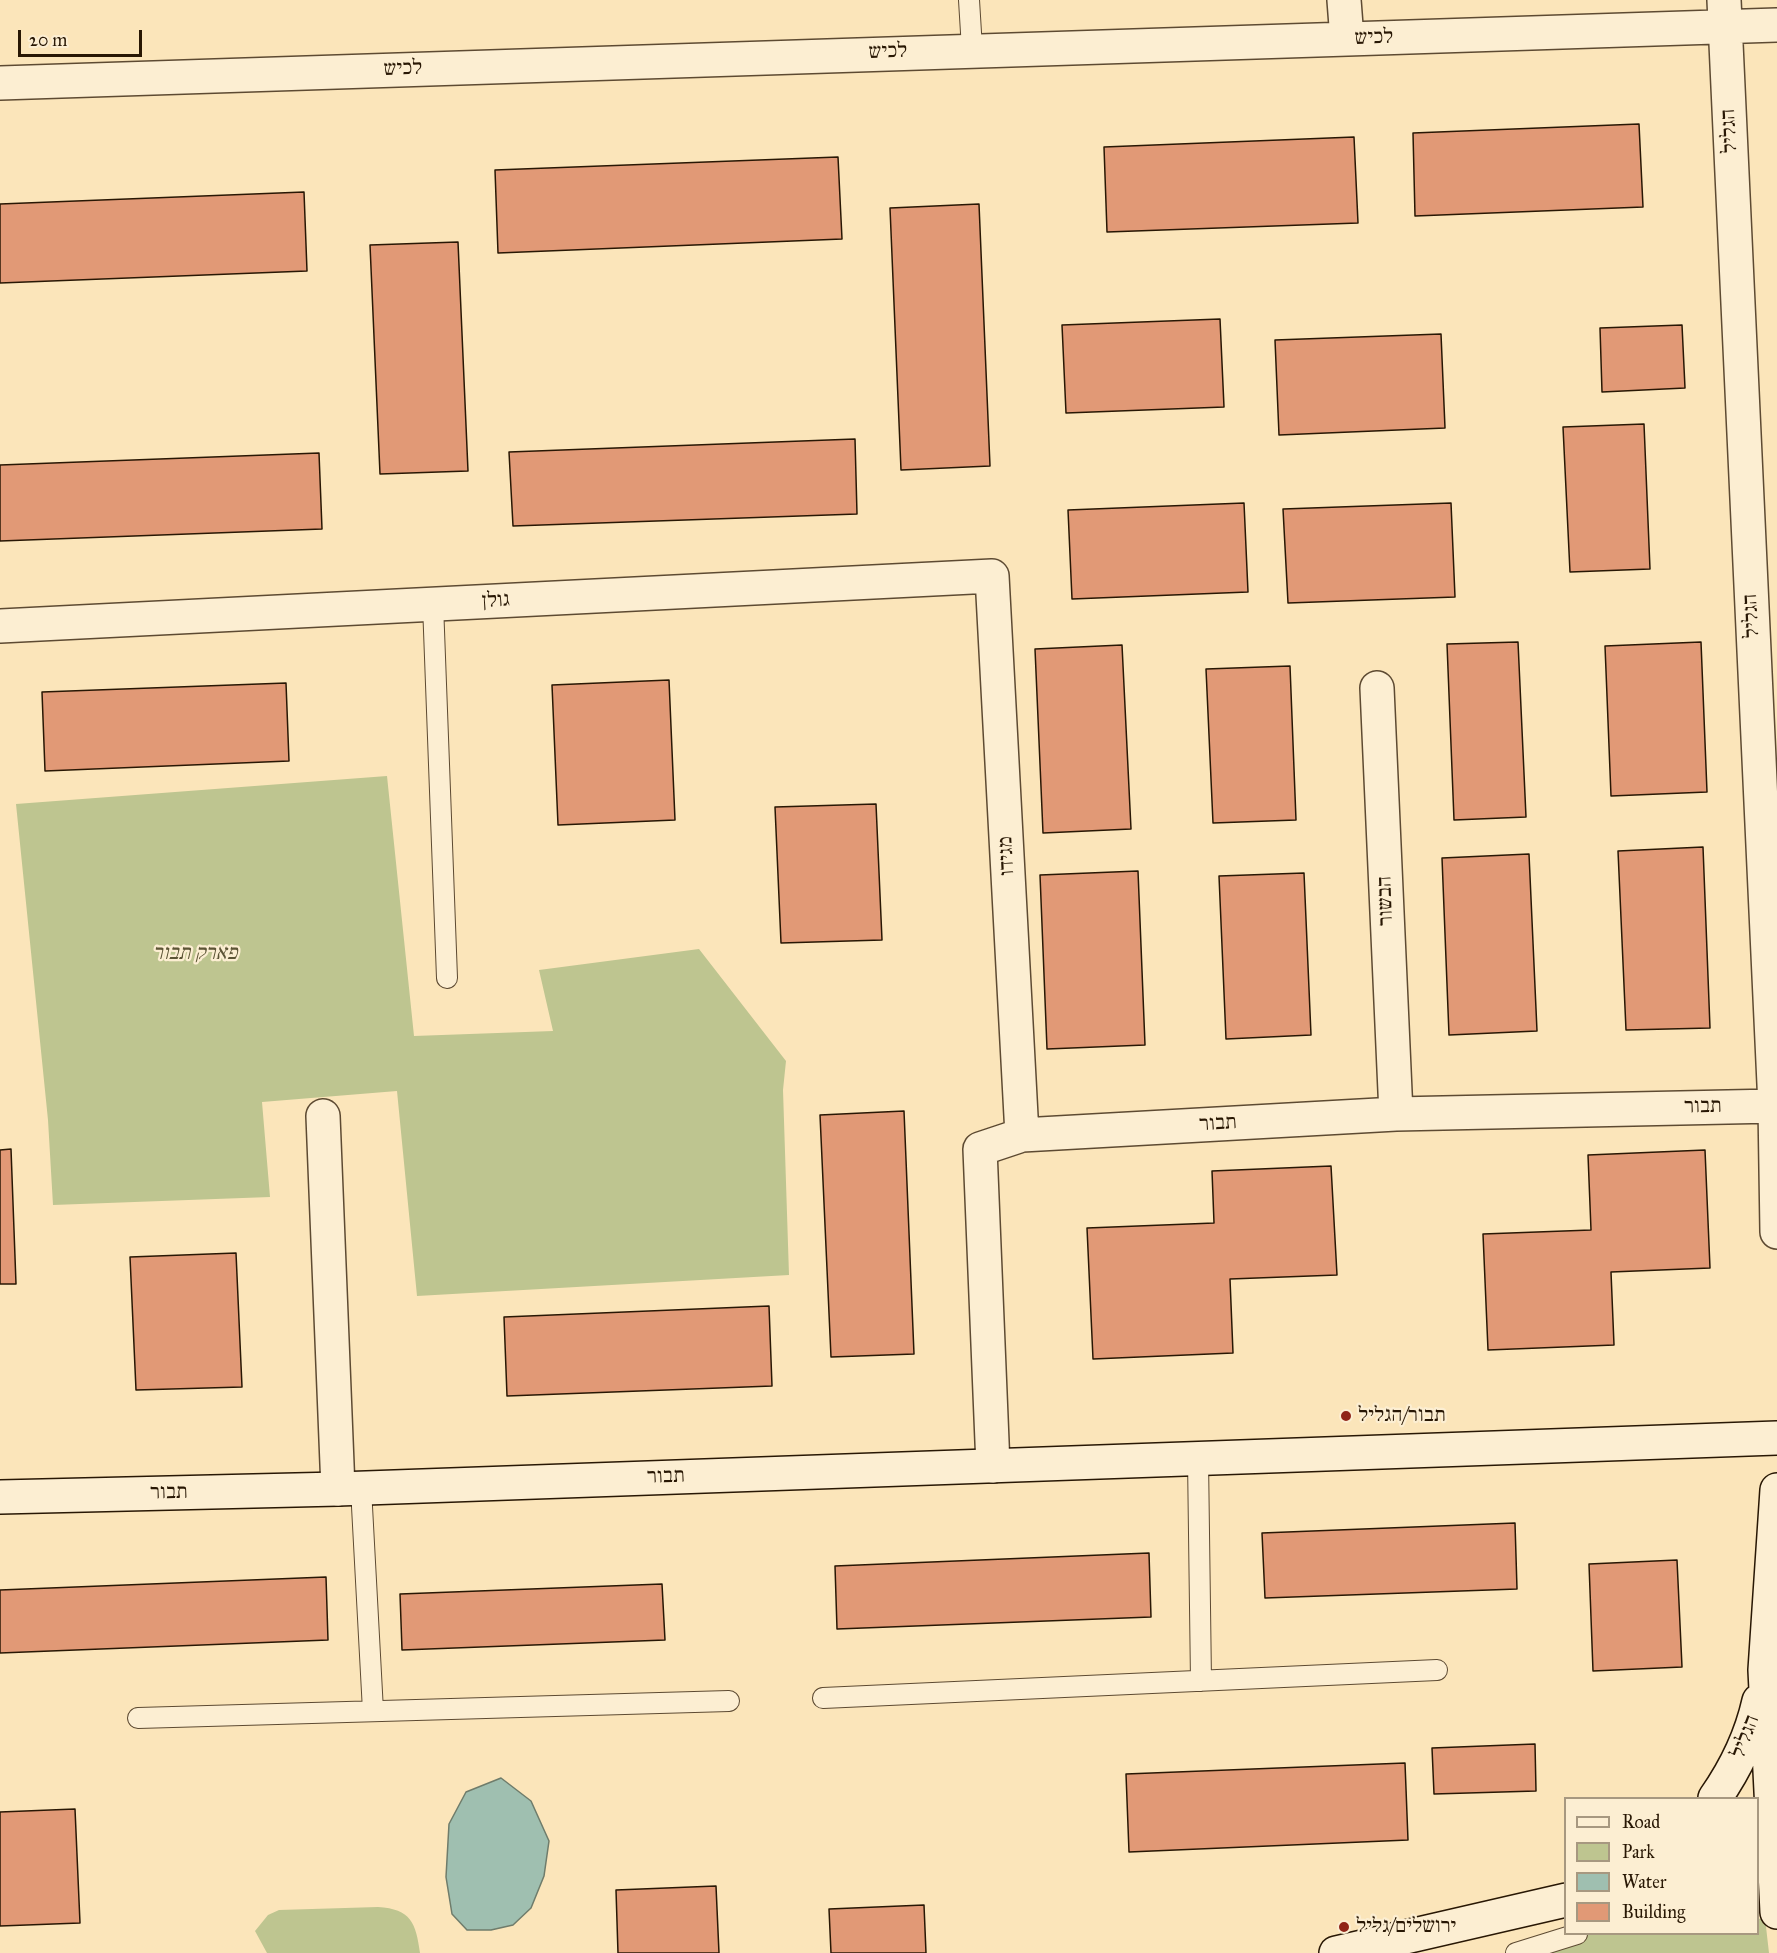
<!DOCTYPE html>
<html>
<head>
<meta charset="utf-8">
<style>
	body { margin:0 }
	#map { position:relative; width:1777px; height:1953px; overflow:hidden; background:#fbe5ba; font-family:"IM FELL Great Primer",serif }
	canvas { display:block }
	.legend { position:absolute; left:1564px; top:1797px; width:195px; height:138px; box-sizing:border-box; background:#fceed2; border:2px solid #a79880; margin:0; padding:8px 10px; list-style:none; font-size:18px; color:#281704 }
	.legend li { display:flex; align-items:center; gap:12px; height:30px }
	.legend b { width:30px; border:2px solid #a79880 }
	.scale { position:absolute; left:18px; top:30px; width:124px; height:27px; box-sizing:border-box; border:3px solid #281704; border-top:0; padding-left:8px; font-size:18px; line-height:21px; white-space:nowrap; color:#281704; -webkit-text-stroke:4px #fceed2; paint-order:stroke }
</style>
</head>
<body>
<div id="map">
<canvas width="1777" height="1953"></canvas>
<ul class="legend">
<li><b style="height:8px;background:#fceed2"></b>Road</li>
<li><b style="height:16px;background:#bec590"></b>Park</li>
<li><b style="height:16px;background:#9fbfb0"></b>Water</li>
<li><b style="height:16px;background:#e19976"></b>Building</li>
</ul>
<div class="scale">20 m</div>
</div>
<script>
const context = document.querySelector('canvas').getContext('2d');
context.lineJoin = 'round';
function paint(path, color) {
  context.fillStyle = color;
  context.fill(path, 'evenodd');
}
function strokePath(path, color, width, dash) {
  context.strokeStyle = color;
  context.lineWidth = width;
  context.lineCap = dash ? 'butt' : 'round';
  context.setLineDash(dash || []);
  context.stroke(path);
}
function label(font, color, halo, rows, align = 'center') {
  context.font = font + ' "IM FELL Great Primer","Frank Ruhl Libre",serif';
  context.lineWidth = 4.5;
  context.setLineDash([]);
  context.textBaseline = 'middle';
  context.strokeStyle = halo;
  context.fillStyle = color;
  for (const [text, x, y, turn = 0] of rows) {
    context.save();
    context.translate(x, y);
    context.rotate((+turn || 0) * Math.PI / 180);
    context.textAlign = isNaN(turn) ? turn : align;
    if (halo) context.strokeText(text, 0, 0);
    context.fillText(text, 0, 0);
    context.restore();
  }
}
const green = new Path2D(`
	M387,776L414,1036L553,1031L539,970L699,949L786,1061L783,1090L789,1275L417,1296L397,1091L262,1102L270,1197L53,1205L48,1120L16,804Z
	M378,1907C411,1909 416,1923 420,1953H267L255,1931L268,1915L279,1910Z
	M1765,1918L1769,1953H1516L1572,1935L1589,1934H1758V1919Z`);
const water = new Path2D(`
	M501,1778L531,1801L549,1841L544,1876L531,1908L513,1925L491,1930H467L452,1914L446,1877L449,1824L466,1792Z`);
const building = new Path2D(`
	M1639,124L1643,207L1415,216L1413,133Z
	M1354,137L1358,223L1107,232L1104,147Z
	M838,157L842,239L498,253L495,170Z
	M304,192L307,271L0,283V204Z
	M979,204L990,466L901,470L890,208Z
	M458,242L468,471L380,474L370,245Z
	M1220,319L1224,407L1066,413L1062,325Z
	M1682,325L1685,388L1602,392L1600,328Z
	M1441,334L1445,428L1279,435L1275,340Z
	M1644,424L1650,569L1570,572L1563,427Z
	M855,439L857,514L513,526L509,452Z
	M319,453L322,529L0,541V465Z
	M1244,503L1248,592L1072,599L1068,510Z
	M1451,503L1455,597L1288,603L1283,509Z
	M1518,642L1526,817L1454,820L1447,644Z
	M1701,642L1707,792L1611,796L1605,646Z
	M1122,645L1131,829L1043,833L1035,649Z
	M1290,666L1296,820L1213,823L1206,669Z
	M669,680L675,820L558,825L552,685Z
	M286,683L289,761L45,771L42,692Z
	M876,804L882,940L781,943L775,807Z
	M1703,847L1710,1028L1626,1030L1618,851Z
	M1529,854L1537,1031L1449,1035L1442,858Z
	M1138,871L1145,1045L1047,1049L1040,875Z
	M1304,873L1311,1035L1226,1039L1219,876Z
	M904,1111L914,1354L831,1357L820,1115Z
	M11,1149L16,1284H0V1150Z
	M1705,1150L1710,1268L1611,1272L1614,1345L1488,1350L1483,1234L1591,1230L1588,1155Z
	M1331,1166L1337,1275L1230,1279L1233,1353L1093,1359L1087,1228L1214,1223L1212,1171Z
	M236,1253L242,1387L136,1390L130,1257Z
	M769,1306L772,1386L507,1396L504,1317Z
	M1515,1523L1517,1589L1265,1598L1262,1533Z
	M1149,1553L1151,1617L837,1629L835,1566Z
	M1677,1560L1682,1667L1593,1671L1589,1564Z
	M326,1577L328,1640L0,1653V1590Z
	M662,1584L665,1640L402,1650L400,1594Z
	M1535,1744L1536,1791L1434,1794L1432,1748Z
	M1405,1763L1408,1840L1129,1852L1126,1774Z
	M75,1809L80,1923L0,1926V1812Z
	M716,1886L719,1953H618L616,1890Z
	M924,1905L926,1953H831L829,1909Z`);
const lane = new Path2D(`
	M969,0L972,49
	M433,604L447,978
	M1198,1459L1201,1681
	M361,1488L373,1711
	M823,1698L1437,1670
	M138,1718L729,1701
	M1516,1953L1577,1934`);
const street = new Path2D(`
	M1344,0L1347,39
	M1724,0L1775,1106L1777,1232
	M0,83L1777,25
	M0,626L992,576L1022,1135
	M1377,688L1396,1114
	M323,1116L338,1489
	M993,1466L980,1149L1022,1135L1396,1114L1775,1106`);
const secondary = new Path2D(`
	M1777,1490L1765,1670L1777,1912
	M0,1497L338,1489L1777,1438
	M1715,1798C1736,1768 1751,1737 1759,1701
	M1336,1953L1566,1900`);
const markers = [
	[1346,1416,6,"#8f2418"],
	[1344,1927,6,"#8f2418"]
];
const streetNames = [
	["לכיש",1374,38,-2],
	["לכיש",888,52,-2],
	["לכיש",403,69,-2],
	["הגליל",1730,131,-93],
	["גולן",496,601,-3],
	["הגליל",1752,616,-93],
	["מגידו",1007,856,-93],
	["הבשור",1386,901,-92],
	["תבור",1703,1107,-1],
	["תבור",1218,1124,-3],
	["תבור",666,1477,-2],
	["תבור",169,1493,-1],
	["הגליל",1746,1737,-69]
];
const parkNames = [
	["פארק תבור",195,954]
];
const poiNames = [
	["תבור/הגליל",1358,1416],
	["ירושלים/גליל",1356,1927]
];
paint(green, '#bec590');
paint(water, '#9fbfb0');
strokePath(water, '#6f7c6b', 1.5);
paint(building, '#e19976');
strokePath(building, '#281704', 1.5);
strokePath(lane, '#5d4a32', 22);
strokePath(street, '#5d4a32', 36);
strokePath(secondary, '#281704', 36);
strokePath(lane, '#fceed2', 20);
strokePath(street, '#fceed2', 33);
strokePath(secondary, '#fceed2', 33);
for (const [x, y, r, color] of markers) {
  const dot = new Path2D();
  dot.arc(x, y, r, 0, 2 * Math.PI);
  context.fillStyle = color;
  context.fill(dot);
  strokePath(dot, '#fceed2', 2);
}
label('21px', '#281704', '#fceed2', streetNames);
label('italic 21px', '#5c5435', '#fceed2', parkNames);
label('21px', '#281704', '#fceed2', poiNames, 'left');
</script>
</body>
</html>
